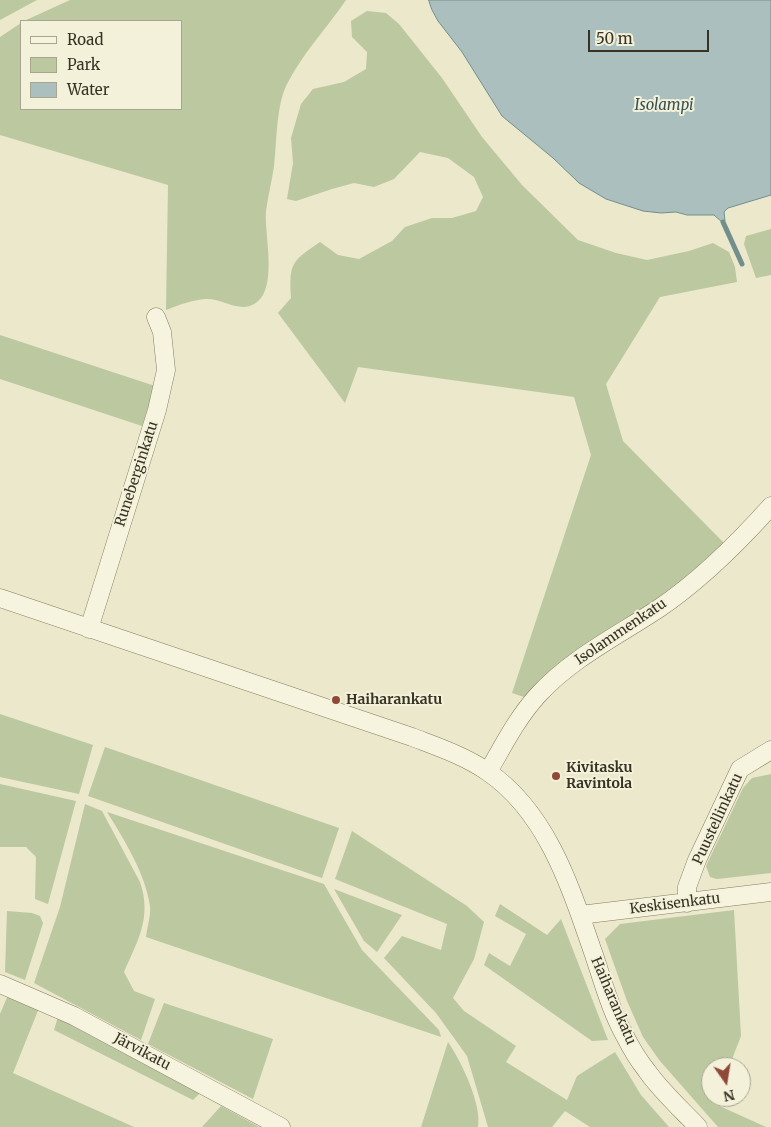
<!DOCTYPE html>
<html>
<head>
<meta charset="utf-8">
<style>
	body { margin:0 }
	#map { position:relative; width:771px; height:1127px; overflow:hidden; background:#ebe8cb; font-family:Merriweather,serif }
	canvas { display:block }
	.legend { position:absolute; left:20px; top:20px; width:162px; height:90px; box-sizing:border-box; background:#f3f1da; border:1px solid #a8a591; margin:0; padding:6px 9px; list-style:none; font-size:15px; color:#383223 }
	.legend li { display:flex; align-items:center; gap:10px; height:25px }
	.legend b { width:25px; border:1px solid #a8a591 }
	.north { position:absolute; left:701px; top:1057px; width:50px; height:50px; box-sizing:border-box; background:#f3f1da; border:1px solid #a8a591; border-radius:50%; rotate:167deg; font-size:14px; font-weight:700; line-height:20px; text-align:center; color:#383223 }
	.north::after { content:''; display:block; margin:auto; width:18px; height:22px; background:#8f4937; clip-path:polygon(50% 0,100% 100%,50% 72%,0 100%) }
	.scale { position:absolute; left:588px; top:30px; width:121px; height:22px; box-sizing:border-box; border:2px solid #383223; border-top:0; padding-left:6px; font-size:15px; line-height:18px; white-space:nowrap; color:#383223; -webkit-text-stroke:4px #f3f1da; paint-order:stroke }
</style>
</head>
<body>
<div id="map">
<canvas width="771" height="1127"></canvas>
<ul class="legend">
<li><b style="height:6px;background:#f6f4de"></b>Road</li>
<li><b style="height:14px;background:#bbc8a0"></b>Park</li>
<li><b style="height:14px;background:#abc0be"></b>Water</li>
</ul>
<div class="north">N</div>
<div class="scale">50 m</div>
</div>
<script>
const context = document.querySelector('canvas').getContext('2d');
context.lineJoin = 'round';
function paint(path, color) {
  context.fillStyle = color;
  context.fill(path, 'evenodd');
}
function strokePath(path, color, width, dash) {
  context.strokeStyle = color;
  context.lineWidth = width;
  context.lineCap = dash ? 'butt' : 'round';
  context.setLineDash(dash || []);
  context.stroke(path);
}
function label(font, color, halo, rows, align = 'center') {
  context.font = font + ' Merriweather,serif';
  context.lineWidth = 4;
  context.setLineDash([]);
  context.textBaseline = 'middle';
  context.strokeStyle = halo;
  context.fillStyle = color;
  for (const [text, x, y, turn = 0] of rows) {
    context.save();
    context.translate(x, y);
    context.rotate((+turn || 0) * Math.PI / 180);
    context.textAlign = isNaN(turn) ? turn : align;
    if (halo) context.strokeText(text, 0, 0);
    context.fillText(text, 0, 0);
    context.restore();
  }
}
const green = new Path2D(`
	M0,0H37L0,20Z
	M70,0H346C327,28 302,54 287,84C276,106 277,141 274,166C272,181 268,195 266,211C264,234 279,291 254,304C239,313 222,298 206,299C192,300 179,305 166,310L168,185L0,135V37L21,23V109H181V21H24Z
	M367,11L386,13L399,24L442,78L482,137L522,185L578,240L616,253L647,260L689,251L713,243L729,252L735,267L737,282L660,297L606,384L623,441L724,543L675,587L641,610L581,647L550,671L524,697L512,693L591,455L574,397L358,367L345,403L278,313L291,298C289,263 291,262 320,242L338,255L359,259L392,241L405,227L432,218H452L476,211L483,197L474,177L448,158L420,152L394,179L374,187L354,183L332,189L296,201L287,199L293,163L291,138L301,104L313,89L344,82L366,69L367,52L352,37L351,21Z
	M771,229V275L756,278L744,244L746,236Z
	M0,335L155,386L142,426L0,379Z
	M0,714L93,745L79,794L0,777Z
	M105,747L339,828L322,878L88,796Z
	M771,774V873L717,879L710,877L706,866L743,788L752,778Z
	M0,784L76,801L48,904L35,899L36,857L26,847H0Z
	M85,804L102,811L140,882C152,917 138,940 124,972L134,991L155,999L141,1040L34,983L60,907Z
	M107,812L324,884L362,950L439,1030L441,1037L146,937C147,927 151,916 150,906C146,875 124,839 107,812Z
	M352,831L467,906L484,922L474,959L453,998L464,1011L516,1046L506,1062L567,1100L577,1076L615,1052L641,1095L669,1127H590L565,1111L552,1127H488L467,1056L436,1013L384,958L402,936L441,950L447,924L335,879Z
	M334,889L402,915L377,952L364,941Z
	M500,904L547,935L561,919L608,1040L592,1041L484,965L489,953L510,966L526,934L495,916Z
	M734,910L741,1036L729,1067H711V1097H717L715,1104L766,1127H718L660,1061L643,1037L627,1001L605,939L620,924Z
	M7,911L32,913L40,916L43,923L25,980L5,972Z
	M8,995L39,1008L13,1073L134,1127H0V1014Z
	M164,1003L273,1039L253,1099L148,1044Z
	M58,1017L200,1093L193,1100L54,1030Z
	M448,1042C461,1061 482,1104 478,1127H421Z
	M221,1106L259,1127H202Z`);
const water = new Path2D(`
	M429,0H771V195L728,208L724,212L725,221L722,222L714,215H687L676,212L661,213L643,211L606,199L579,183L553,158L502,116L462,52L438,21L432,10Z`);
const stream = new Path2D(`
	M723,222L742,264`);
const street = new Path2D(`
	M0,598L412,737C438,747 465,756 488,772C548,813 571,889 594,955C603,982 611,1011 625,1036C631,1048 639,1061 647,1071C661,1091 681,1109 698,1127
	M89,629L157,410L166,370L162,332L156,317
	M488,772C503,746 517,718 538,695C572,658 617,636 658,609C701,580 737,544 771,506
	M687,903V887L697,860L740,769L771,750
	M580,915L771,892
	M0,984L74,1016L281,1127`);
const markers = [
	[336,700,5,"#8f4937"],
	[556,776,5,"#8f4937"]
];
const streetNames = [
	["Runeberginkatu",137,474,-72],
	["Isolammenkatu",621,632,-34],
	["Puustellinkatu",718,819,-65],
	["Keskisenkatu",675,904,-7],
	["Haiharankatu",613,1001,67],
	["Järvikatu",142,1052,28]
];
const poiNames = [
	["Haiharankatu",346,700],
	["Kivitasku",566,768],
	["Ravintola",566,784]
];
const waterNames = [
	["Isolampi",664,106]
];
paint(green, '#bbc8a0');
paint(water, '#abc0be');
strokePath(water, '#728e8d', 1);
strokePath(stream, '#728e8d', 5);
strokePath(street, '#867c61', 19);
strokePath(street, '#f6f4de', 18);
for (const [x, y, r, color] of markers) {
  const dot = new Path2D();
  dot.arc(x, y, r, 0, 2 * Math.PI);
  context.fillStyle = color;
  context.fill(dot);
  strokePath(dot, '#f3f1da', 2);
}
label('14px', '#383223', '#f3f1da', streetNames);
label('bold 14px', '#383223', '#f3f1da', poiNames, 'left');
label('italic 15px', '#345156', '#f3f1da', waterNames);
</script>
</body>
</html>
